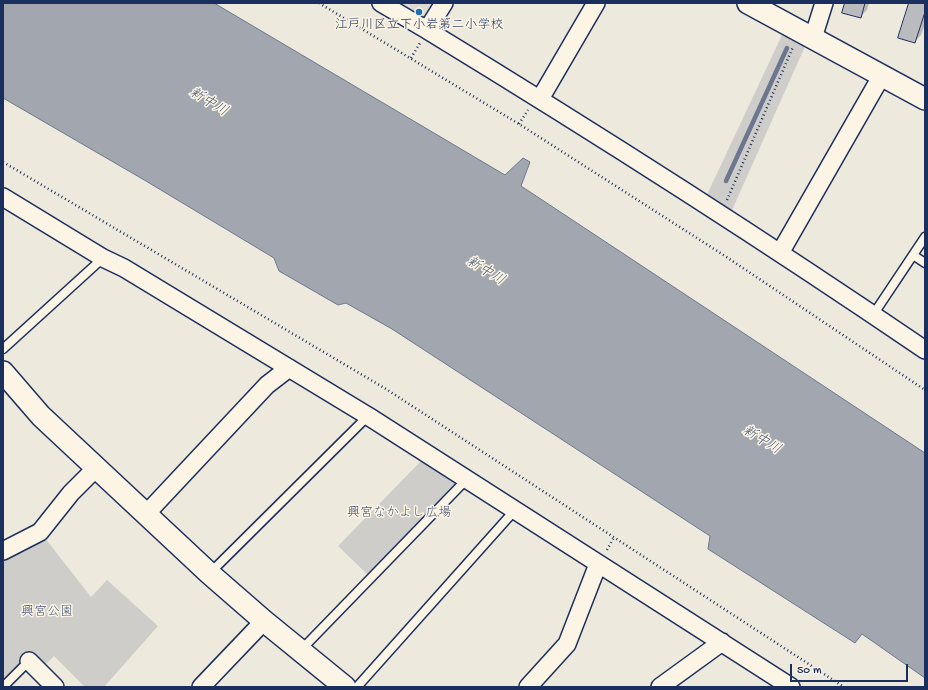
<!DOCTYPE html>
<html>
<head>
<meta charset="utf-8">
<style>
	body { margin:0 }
	#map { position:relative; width:928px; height:690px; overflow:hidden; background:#eee9dd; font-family:"Gochi Hand",sans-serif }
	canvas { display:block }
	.frame { position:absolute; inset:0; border:4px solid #1b2f5e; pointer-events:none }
	.scale { position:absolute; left:790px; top:664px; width:118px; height:18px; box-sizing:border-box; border:2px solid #1b2f5e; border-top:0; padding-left:5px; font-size:12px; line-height:14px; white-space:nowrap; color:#1b2f5e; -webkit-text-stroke:3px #fcf5e5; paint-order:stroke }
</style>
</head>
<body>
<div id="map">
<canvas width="928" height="690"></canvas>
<div class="frame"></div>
<div class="scale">50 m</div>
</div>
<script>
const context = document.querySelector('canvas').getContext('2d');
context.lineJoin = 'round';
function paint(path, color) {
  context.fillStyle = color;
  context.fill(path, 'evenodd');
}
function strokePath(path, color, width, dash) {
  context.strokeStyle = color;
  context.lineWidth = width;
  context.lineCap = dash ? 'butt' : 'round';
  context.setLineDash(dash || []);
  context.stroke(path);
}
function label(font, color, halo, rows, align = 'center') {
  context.font = font + ' "Gochi Hand","Klee One",sans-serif';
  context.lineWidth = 3;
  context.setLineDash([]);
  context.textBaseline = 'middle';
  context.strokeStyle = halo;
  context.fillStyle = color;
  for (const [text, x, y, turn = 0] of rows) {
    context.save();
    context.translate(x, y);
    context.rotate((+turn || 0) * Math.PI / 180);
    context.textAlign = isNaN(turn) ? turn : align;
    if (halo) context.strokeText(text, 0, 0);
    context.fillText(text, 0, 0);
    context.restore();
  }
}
const built = new Path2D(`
	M390,3H439L428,21Z`);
const green = new Path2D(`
	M783,33L806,44L729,217L704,201Z
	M425,457L461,481L369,576L338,546Z
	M41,533L91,597L107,580L158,626L104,687H85L54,656L42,668L31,657L3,682V554Z`);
const water = new Path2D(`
	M3,3H214L505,175L523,158L530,162L521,186L925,453V678L862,634L855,643L708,549L710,536L392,329L346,303L338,305L279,271L274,258L146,181L3,98Z`);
const shadow = new Path2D(`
	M846,3H869L867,10L860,17Z
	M910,3H925V24L921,35L914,42Z`);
const stream = new Path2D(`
	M726,181L787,48`);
const building = new Path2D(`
	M845,3H865L861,18L842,13Z
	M909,3H925V12L915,43L898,38Z`);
const path = new Path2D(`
	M319,3L519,124L725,256L925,390
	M411,58L420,43
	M519,124L528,110
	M3,162L386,389L844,687
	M727,200L793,47
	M607,550L614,537`);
const service = new Path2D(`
	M913,255L925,263
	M873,315L925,237
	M3,349L103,258
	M210,573L368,416
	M301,650L466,480
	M3,687L29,661
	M357,687L515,510`);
const minor = new Path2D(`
	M381,3L427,30L444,3
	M427,30C596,133 762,239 925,350
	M813,38L824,3
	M540,99L596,3
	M3,197L103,258L124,268L368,416L791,687
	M780,253L882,75
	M146,514L267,385L289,368
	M3,551L40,532L71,493L96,468
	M29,661L55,687
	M201,687L264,621
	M528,687L567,644L598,564
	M660,687L722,642`);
const tertiary = new Path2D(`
	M748,3L925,99
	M3,372L41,416L210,574L264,621L345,687`);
const markers = [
	[419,12,4,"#1f6fb2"]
];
const poiNames = [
	["江戸川区立下小岩第二小学校",419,26]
];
const parkNames = [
	["興宮なかよし広場",399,514],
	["興宮公園",47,613]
];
const waterNames = [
	["新中川",208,103,31],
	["新中川",485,272,31],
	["新中川",761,441,31]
];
paint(built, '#dedbd4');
paint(green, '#cfcdca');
paint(water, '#a2a7af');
strokePath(water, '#6c778f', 1);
paint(shadow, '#0003');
strokePath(stream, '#6c778f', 4.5);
paint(building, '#babbbe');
strokePath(building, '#1b2f5e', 1);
strokePath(service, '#1b2f5e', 11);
strokePath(minor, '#1b2f5e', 20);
strokePath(tertiary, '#1b2f5e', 24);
strokePath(path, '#1b2f5e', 2.5, [1, 3]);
strokePath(service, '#fcf5e5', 8);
strokePath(minor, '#fcf5e5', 17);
strokePath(tertiary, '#fcf5e5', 21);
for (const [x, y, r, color] of markers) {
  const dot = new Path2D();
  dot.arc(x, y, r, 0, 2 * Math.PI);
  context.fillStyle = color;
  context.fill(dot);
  strokePath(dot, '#fcf5e5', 1.5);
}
label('13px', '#1b2f5e', '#fcf5e5', poiNames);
label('13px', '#485679', '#fcf5e5', parkNames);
label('italic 14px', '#445376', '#fcf5e5', waterNames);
</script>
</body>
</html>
